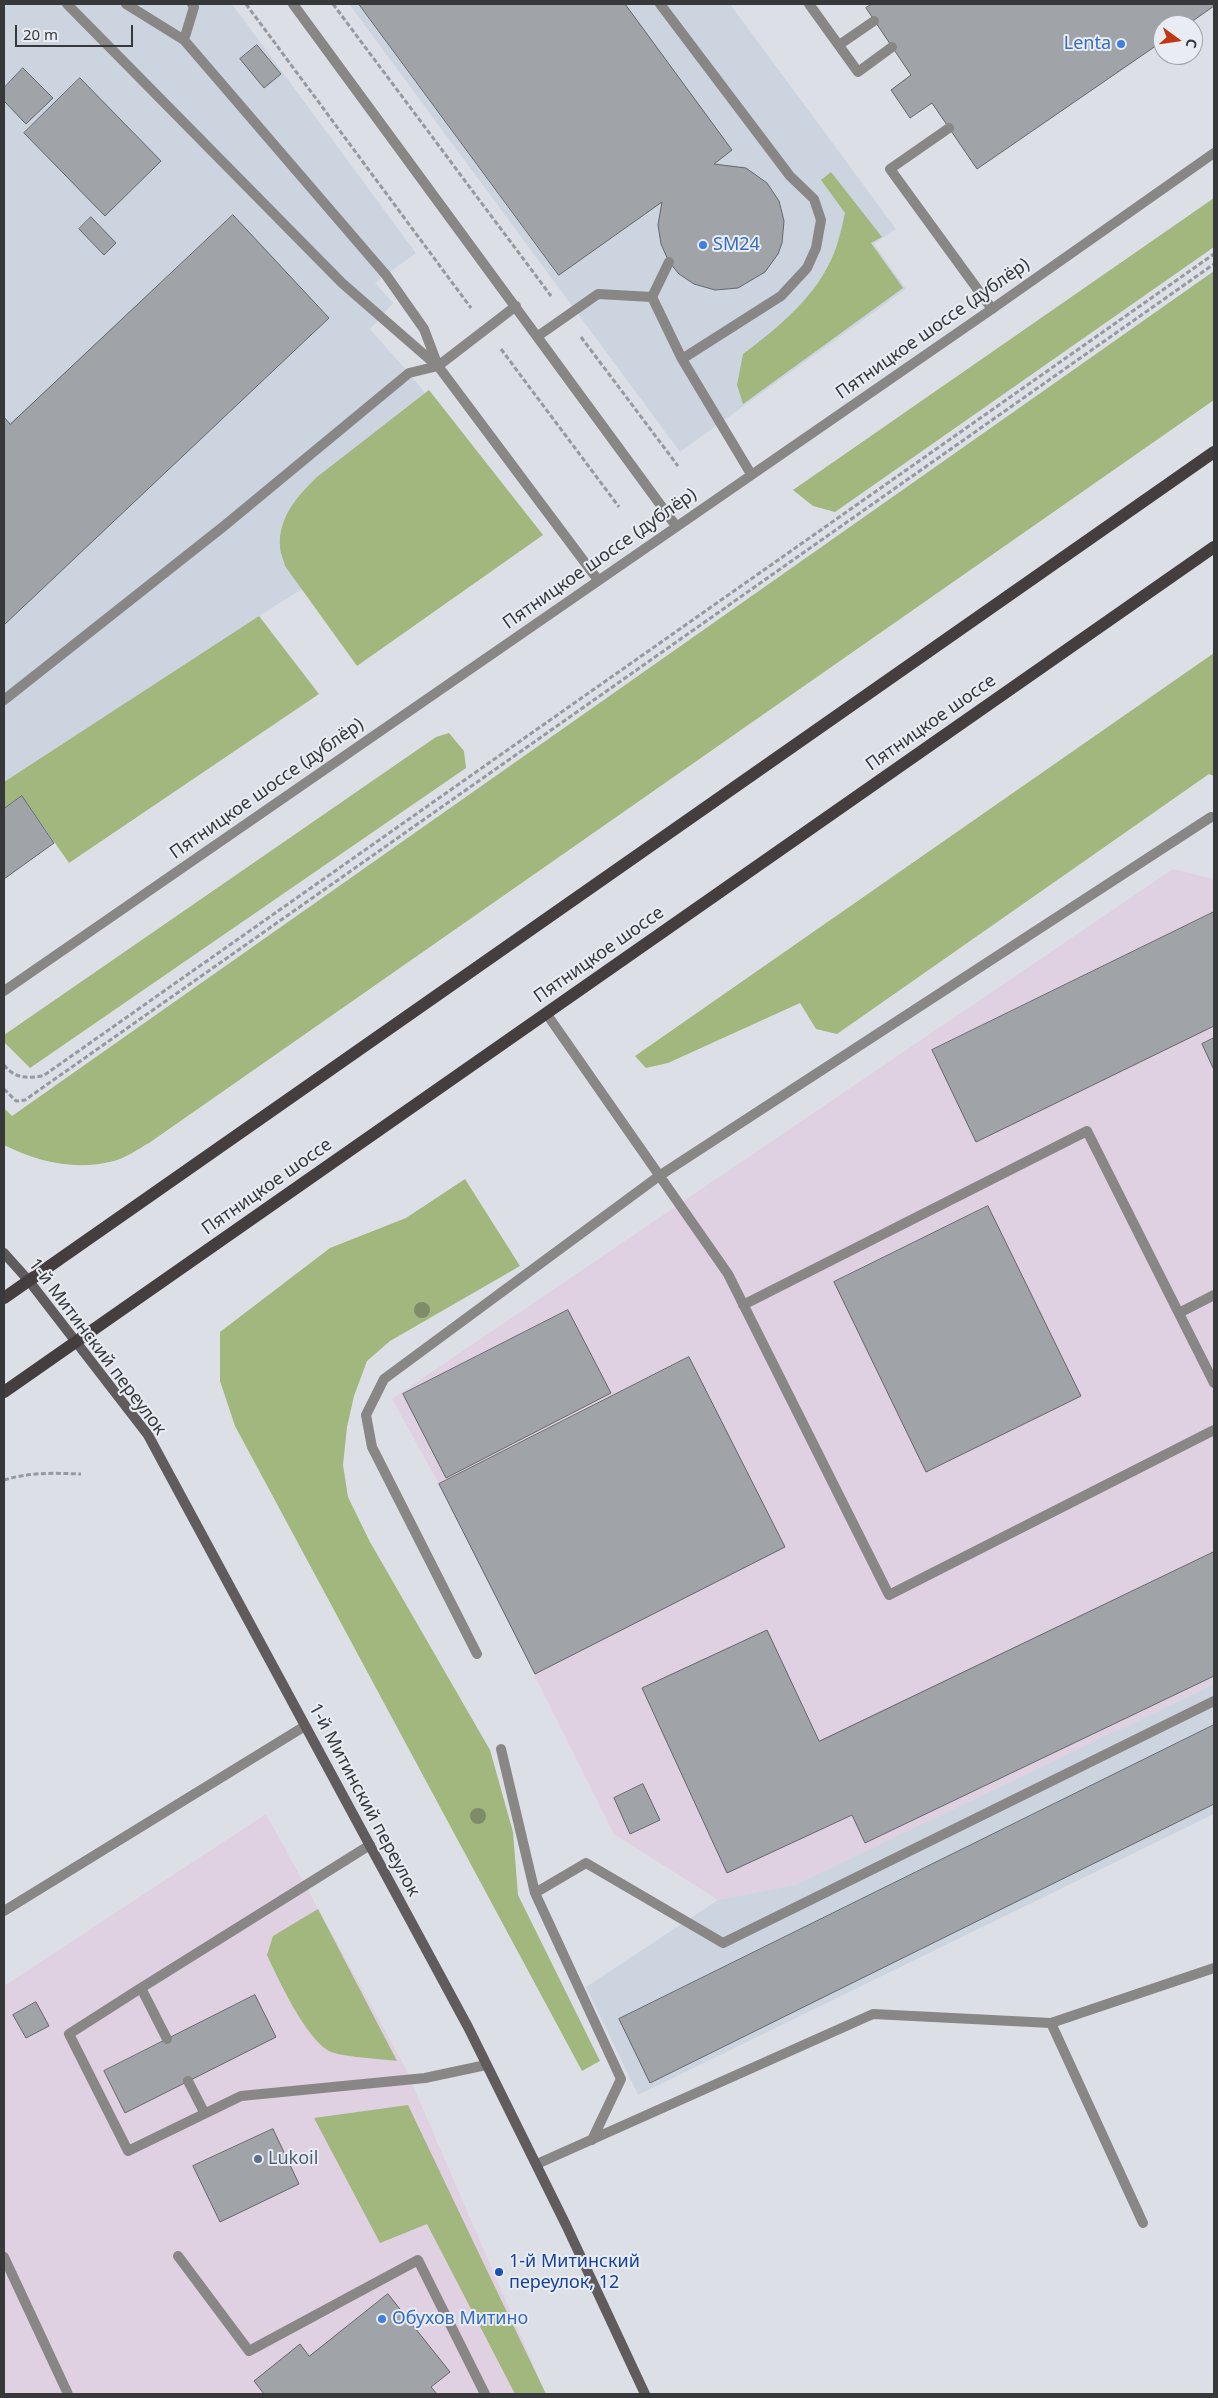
<!DOCTYPE html>
<html>
<head>
<meta charset="utf-8">
<style>
	body { margin:0 }
	#map { position:relative; width:1218px; height:2398px; overflow:hidden; background:#dce0e6; font-family:"Noto Sans",sans-serif }
	canvas { display:block }
	.frame { position:absolute; inset:0; border:5px solid #36383a; pointer-events:none }
	.north { position:absolute; left:1153px; top:15px; width:50px; height:50px; box-sizing:border-box; background:#e9edf3; border:1px solid #a1a5a9; border-radius:50%; rotate:104deg; font-size:14px; font-weight:700; line-height:20px; text-align:center; color:#36383a }
	.north::after { content:''; display:block; margin:auto; width:18px; height:22px; background:#c13715; clip-path:polygon(50% 0,100% 100%,50% 72%,0 100%) }
	.scale { position:absolute; left:15px; top:25px; width:118px; height:22px; box-sizing:border-box; border:2px solid #36383a; border-top:0; padding-left:6px; font-size:15px; line-height:18px; white-space:nowrap; color:#36383a; -webkit-text-stroke:4px #e9edf3; paint-order:stroke }
</style>
</head>
<body>
<div id="map">
<canvas width="1218" height="2398"></canvas>
<div class="frame"></div>
<div class="north">С</div>
<div class="scale">20 m</div>
</div>
<script>
const context = document.querySelector('canvas').getContext('2d');
context.lineJoin = 'round';
function paint(path, color) {
  context.fillStyle = color;
  context.fill(path, 'evenodd');
}
function strokePath(path, color, width, dash) {
  context.strokeStyle = color;
  context.lineWidth = width;
  context.lineCap = dash ? 'butt' : 'round';
  context.setLineDash(dash || []);
  context.stroke(path);
}
function label(font, color, halo, rows, align = 'center') {
  context.font = font + ' "Noto Sans",sans-serif';
  context.lineWidth = 4;
  context.setLineDash([]);
  context.textBaseline = 'middle';
  context.strokeStyle = halo;
  context.fillStyle = color;
  for (const [text, x, y, turn = 0] of rows) {
    context.save();
    context.translate(x, y);
    context.rotate((+turn || 0) * Math.PI / 180);
    context.textAlign = isNaN(turn) ? turn : align;
    if (halo) context.strokeText(text, 0, 0);
    context.fillText(text, 0, 0);
    context.restore();
  }
}
const commercial = new Path2D(`
	M1173,869L1214,879V1684L795,1885L718,1900L614,1834L439,1484L392,1399Z
	M266,1814L404,2065L546,2394H4V1986Z`);
const built = new Path2D(`
	M4,4H232L416,253L375,283L393,303L370,329L409,373L489,472L259,616L4,782Z
	M349,4H730L896,229L874,244L906,289L680,452Z
	M1214,1684V1814L638,2095L586,1987L718,1900L795,1885Z`);
const green = new Path2D(`
	M831,172L882,237L871,243L903,288L743,404L737,385L743,354C779,327 817,296 834,253C839,241 842,226 845,213L821,180Z
	M1214,198V247L835,512L813,506L793,490Z
	M1214,271V400L149,1143C138,1149 126,1158 114,1161C76,1171 38,1162 4,1145V1108L12,1116Z
	M429,390L543,535L357,666L285,566C284,560 280,553 280,546C278,518 298,495 317,477Z
	M259,616L319,694L69,863L22,796L4,809V782Z
	M1214,653V776L1209,774L837,1034L816,1029L800,1003L668,1063L646,1068L635,1056Z
	M449,733L464,751L466,768L30,1068L4,1042V1035L436,737Z
	M465,1179L520,1266L390,1341L367,1361L354,1396L347,1427L343,1465L348,1497L370,1542L490,1750L513,1832L518,1895L600,2061L582,2071L235,1426L220,1381V1332L330,1248L406,1218Z
	M318,1909L397,2061C383,2059 340,2057 329,2051C305,2037 279,1981 267,1955L273,1936Z
	M408,2105L546,2394H515L427,2224L380,2243L314,2118Z`);
const building = new Path2D(`
	M359,4H625L732,150L714,164L746,168L767,183L779,201L784,221L782,243L778,254L765,272L738,288L715,290L694,284L679,274L669,262L661,244L658,225L662,202L559,275Z
	M872,4H1214V6L1187,25H1163V41L977,169L932,103L910,118L891,90L911,75L866,8Z
	M257,45L281,74L264,88L240,59Z
	M23,68L53,98L26,124L4,101V88Z
	M80,78L161,161L105,216L24,133Z
	M233,215L329,318L4,625V417L10,424Z
	M91,217L116,243L104,255L79,229Z
	M22,796L54,843L4,879V809Z
	M1214,912V1026L976,1142L932,1050Z
	M1214,1038V1070L1202,1044Z
	M988,1206L1081,1396L926,1472L834,1282Z
	M568,1310L611,1393L446,1478L403,1394Z
	M689,1357L785,1547L535,1674L439,1484Z
	M1214,1552V1676L865,1843L852,1815L727,1873L642,1688L767,1630L819,1741Z
	M1214,1725V1804L650,2083L619,2019Z
	M643,1784L660,1820L630,1834L614,1798Z
	M255,1995L276,2037L125,2113L104,2071Z
	M36,2002L49,2026L26,2038L13,2015Z
	M273,2129L299,2184L220,2222L193,2166Z
	M388,2294L450,2372L431,2387L437,2394H264L254,2381L300,2344L309,2356Z`);
const path = new Path2D(`
	M246,4L471,308
	M333,4L551,296
	M581,337L678,466
	M501,349L619,507
	M4,1065C15,1079 27,1078 43,1076L1214,254
	M4,1089L16,1101L25,1100L1214,264
	M4,1480C30,1472 55,1473 81,1474`);
const lane = new Path2D(`
	M67,4L342,283L435,364
	M126,4L184,40L386,275L424,329L438,366L598,580
	M660,4L790,176L814,199L821,220L816,248L807,268L781,296L682,359
	M809,4L858,72L892,47
	M184,40L194,7L192,4
	M839,45L874,21
	M949,128L890,169L992,309
	M652,297L682,359L751,474
	M652,297L669,262
	M538,336L598,294L652,297
	M4,700L224,526L409,373L438,366L516,306
	M546,1013L728,1274L889,1595L1214,1430
	M743,1305L1087,1131L1214,1383
	M1179,1313L1214,1295
	M477,1654L372,1447L366,1415L384,1379L659,1176L1211,817
	M501,1749L535,1893L621,2079L592,2140
	M535,1893L586,1863L723,1943L1214,1701
	M4,1911L305,1726
	M141,1988L69,2034L128,2151L241,2096L425,2078L486,2065
	M1051,2023L1143,2223
	M167,2039L141,1988L370,1845
	M188,2081L204,2112
	M537,2164L873,2014L1051,2023L1214,1968
	M178,2256L249,2351L418,2260L485,2394
	M4,2257L68,2394`);
const street = new Path2D(`
	M293,4L676,526
	M4,991L992,309L1214,153`);
const secondary = new Path2D(`
	M4,1253L29,1281L148,1435L468,2027L566,2225L645,2394`);
const primary = new Path2D(`
	M4,1298L1214,452
	M4,1392L1214,547`);
const trees = [
	[422,1310],
	[478,1816]
];
const markers = [
	[1121,44,5,"#3f7fe0"],
	[703,245,5,"#3f7fe0"],
	[258,2159,5,"#5c6f8a"],
	[499,2272,5,"#1a4fb4"],
	[382,2319,5,"#3f7fe0"]
];
const shopNames = [
	["Lenta",1111,44,"right"],
	["SM24",713,245],
	["Обухов Митино",392,2319]
];
const streetNames = [
	["Пятницкое шоссе (дублёр)",933,329,-35],
	["Пятницкое шоссе (дублёр)",600,559,-35],
	["Пятницкое шоссе",931,723,-35],
	["Пятницкое шоссе (дублёр)",267,789,-35],
	["Пятницкое шоссе",599,955,-35],
	["Пятницкое шоссе",267,1187,-35],
	["1-й Митинский переулок",97,1347,53],
	["1-й Митинский переулок",364,1800,62]
];
const serviceNames = [
	["Lukoil",268,2159]
];
const transitNames = [
	["1-й Митинский",509,2262],
	["переулок, 12",509,2283]
];
paint(commercial, '#dfd0e2');
paint(built, '#ccd4e0');
paint(green, '#a1b77e');
paint(building, '#a0a3a8');
strokePath(building, '#64676c', 1);
strokePath(path, '#96999d', 3, [5, 2.5]);
strokePath(lane, '#898686', 10);
strokePath(street, '#898686', 10);
strokePath(secondary, '#605b5c', 10);
strokePath(primary, '#443e3f', 12);
context.fillStyle = '#7f8c69';
for (const [x, y] of trees) {
  context.beginPath();
  context.arc(x, y, 8, 0, 2 * Math.PI);
  context.fill();
}
for (const [x, y, r, color] of markers) {
  const dot = new Path2D();
  dot.arc(x, y, r, 0, 2 * Math.PI);
  context.fillStyle = color;
  context.fill(dot);
  strokePath(dot, '#e9edf3', 2);
}
label('18px', '#366cbe', '#e9edf3', shopNames, 'left');
label('18px', '#36383a', '#e9edf3', streetNames);
label('18px', '#4e5e75', '#e9edf3', serviceNames, 'left');
label('18px', '#164399', '#e9edf3', transitNames, 'left');
</script>
</body>
</html>
